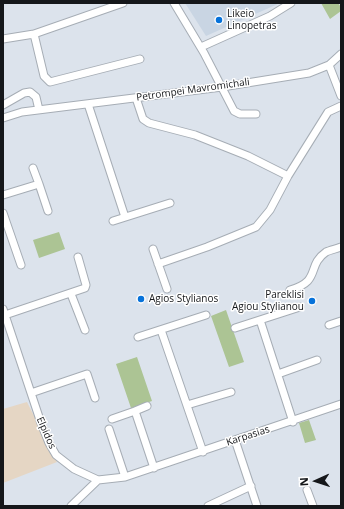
<!DOCTYPE html>
<html>
<head>
<meta charset="utf-8">
<style>
	body { margin:0 }
	#map { position:relative; width:344px; height:509px; overflow:hidden; background:#dce3ec; font-family:"Open Sans",sans-serif }
	canvas { display:block }
	.frame { position:absolute; inset:0; border:4px solid #15171a; pointer-events:none }
	.north { position:absolute; left:296px; top:461px; width:40px; height:40px; -webkit-text-stroke:3px #fff; paint-order:stroke; rotate:267deg; font-size:11px; font-weight:700; line-height:16px; text-align:center; color:#15171a }
	.north::after { content:''; display:block; margin:auto; width:14px; height:18px; background:#15171a; clip-path:polygon(50% 0,100% 100%,50% 72%,0 100%) }
</style>
</head>
<body>
<div id="map">
<canvas width="344" height="509"></canvas>
<div class="frame"></div>
<div class="north">N</div>
</div>
<script>
const context = document.querySelector('canvas').getContext('2d');
context.lineJoin = 'round';
function paint(path, color) {
  context.fillStyle = color;
  context.fill(path, 'evenodd');
}
function strokePath(path, color, width, dash) {
  context.strokeStyle = color;
  context.lineWidth = width;
  context.lineCap = dash ? 'butt' : 'round';
  context.setLineDash(dash || []);
  context.stroke(path);
}
function label(font, color, halo, rows, align = 'center') {
  context.font = font + ' "Open Sans",sans-serif';
  context.lineWidth = 3;
  context.setLineDash([]);
  context.textBaseline = 'middle';
  context.strokeStyle = halo;
  context.fillStyle = color;
  for (const [text, x, y, turn = 0] of rows) {
    context.save();
    context.translate(x, y);
    context.rotate((+turn || 0) * Math.PI / 180);
    context.textAlign = isNaN(turn) ? turn : align;
    if (halo) context.strokeText(text, 0, 0);
    context.fillText(text, 0, 0);
    context.restore();
  }
}
const industrial = new Path2D(`
	M27,402L57,462L3,483V409Z`);
const built = new Path2D(`
	M185,3H280L206,36Z`);
const green = new Path2D(`
	M321,3H338L341,7V11L330,19Z
	M59,232L65,249L39,258L33,240Z
	M226,310L244,362L229,367L211,316Z
	M137,357L152,401L131,408L116,364Z
	M309,420L316,440L305,443L299,423Z`);
const street = new Path2D(`
	M174,3L204,53L234,111L240,114H256
	M34,34L44,76L50,82L140,59
	M3,39L34,34L123,3
	M201,47L270,16L291,3
	M329,65L341,96
	M136,98L143,119L149,123L195,135L248,156L288,176
	M88,104L125,217
	M3,105L24,93L30,92L36,97L39,110
	M3,118L22,112L222,87L309,73L329,65L341,54
	M39,184L48,211
	M3,195L39,184L33,168
	M3,213L21,265
	M113,221L170,203
	M153,249L167,289
	M158,264L207,247L256,227L270,210L288,176L328,112L341,106
	M290,290C322,281 306,266 326,252C330,250 336,249 341,247
	M71,294L85,330
	M3,309L41,423L49,443L56,455L74,469L98,480L125,477L341,404
	M5,315L85,288L86,285L78,257
	M260,320L293,422
	M329,325L341,321
	M235,328L300,307
	M161,330L203,452
	M138,337L206,315
	M278,374L317,360
	M31,393L87,374L95,398
	M187,405L231,392
	M147,406L135,411L154,468
	M112,419L135,411
	M109,429L125,477
	M235,440L257,506
	M307,490L313,506
	M71,506L98,480
	M208,506L251,486`);
const markers = [
	[219,20,4,"#0672da"],
	[141,299,4,"#0672da"],
	[312,301,4,"#0672da"]
];
const poiNames = [
	["Likeio",227,14],
	["Linopetras",227,26],
	["Pareklisi",304,295,"right"],
	["Agiou Stylianou",304,307,"right"],
	["Agios Stylianos",149,299]
];
const streetNames = [
	["Petrompei Mavromichali",193,90,-8],
	["Elpidos",46,433,66],
	["Karpasias",248,436,-18]
];
paint(industrial, '#e5d6c4');
paint(built, '#c9d5e3');
paint(green, '#acc494');
strokePath(street, '#a6adb5', 9);
strokePath(street, '#fff', 7);
for (const [x, y, r, color] of markers) {
  const dot = new Path2D();
  dot.arc(x, y, r, 0, 2 * Math.PI);
  context.fillStyle = color;
  context.fill(dot);
  strokePath(dot, '#fff', 1.5);
}
label('10px', '#15171a', '#fff', poiNames, 'left');
label('10px', '#15171a', '#fff', streetNames);
</script>
</body>
</html>
